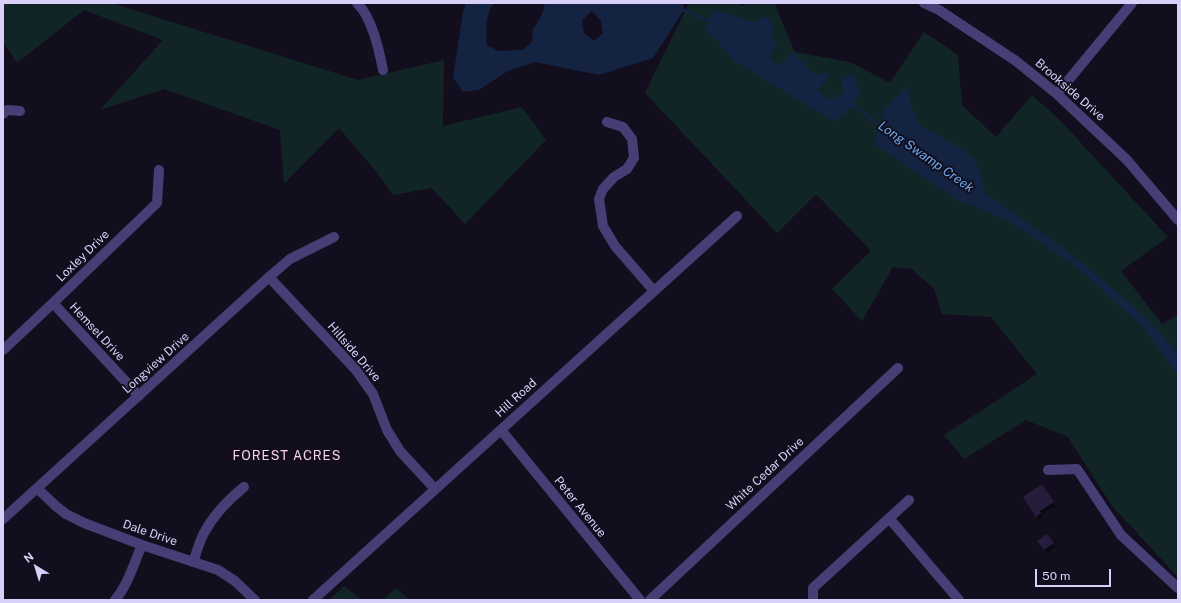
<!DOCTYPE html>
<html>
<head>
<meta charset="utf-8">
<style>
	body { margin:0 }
	#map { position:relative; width:1181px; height:603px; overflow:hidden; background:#120e1d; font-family:"Public Sans",sans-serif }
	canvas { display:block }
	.frame { position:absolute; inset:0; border:4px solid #d8d0f9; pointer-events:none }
	.north { position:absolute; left:16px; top:547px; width:40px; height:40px; -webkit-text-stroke:3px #120e1d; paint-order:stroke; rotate:322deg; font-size:11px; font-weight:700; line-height:16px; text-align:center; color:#d8d0f9 }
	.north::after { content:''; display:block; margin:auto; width:14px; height:18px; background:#d8d0f9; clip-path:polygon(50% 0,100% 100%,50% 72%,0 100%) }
	.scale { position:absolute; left:1035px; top:569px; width:76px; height:18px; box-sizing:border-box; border:2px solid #d8d0f9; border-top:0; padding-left:5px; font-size:12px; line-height:14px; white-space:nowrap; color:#d8d0f9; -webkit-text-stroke:3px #120e1d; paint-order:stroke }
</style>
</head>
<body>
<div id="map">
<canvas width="1181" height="603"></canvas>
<div class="frame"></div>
<div class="north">N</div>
<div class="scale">50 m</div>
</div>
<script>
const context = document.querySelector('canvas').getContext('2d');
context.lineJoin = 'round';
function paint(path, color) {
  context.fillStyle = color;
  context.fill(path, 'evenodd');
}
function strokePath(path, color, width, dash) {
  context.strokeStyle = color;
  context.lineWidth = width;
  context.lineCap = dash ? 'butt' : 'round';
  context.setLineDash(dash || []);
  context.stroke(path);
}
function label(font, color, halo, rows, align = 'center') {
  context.font = font + ' "Public Sans",sans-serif';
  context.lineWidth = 4;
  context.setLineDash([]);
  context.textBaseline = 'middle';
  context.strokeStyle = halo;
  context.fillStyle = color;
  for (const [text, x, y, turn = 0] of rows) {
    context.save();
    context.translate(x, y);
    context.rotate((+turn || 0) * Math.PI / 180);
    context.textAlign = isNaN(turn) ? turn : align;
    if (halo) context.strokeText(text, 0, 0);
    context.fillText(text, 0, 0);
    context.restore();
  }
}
const green = new Path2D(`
	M3,3H111L358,80L444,60L443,126L522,107L546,140L465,224L432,188L393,195L375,170L339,128L284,184L280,130L164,89L100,110L163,40L84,10L17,63L3,42Z
	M689,3H732L744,6L747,3H777L776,7L795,52L850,62L890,83L924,32L958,55L962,105L996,137L1032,95L1059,119L1168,237L1121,271L1162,324L1178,315V577L1112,506L1068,437L1026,420L964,459L944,435L1037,374L991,317L942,314L934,289L912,269L893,267L862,321L832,289L871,251L816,194L777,233L645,93Z
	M344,586L362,600H329Z
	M396,588L410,600H383Z`);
const water = new Path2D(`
	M466,3H495C485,11 486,33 487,45L498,51L522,50L532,42L533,29L539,20L545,6L541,3H683L684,10L653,58L599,75L535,62L508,71L479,90L463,92L453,78L463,12ZM592,11L601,21L603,33L594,41L584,33L582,20Z
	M713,10L742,18L753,23L765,16L774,26L772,39L777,46L769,58L779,66L793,52L813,73L831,74L817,90L831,100L843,92L841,80L853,73L860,93L851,108L835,122L734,61L718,42L705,31Z
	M908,86L911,105L920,125L956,145L973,158L980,170L985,193L1063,248L1117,292L1149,321L1178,353V375L1142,326L1079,269L1025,231L1004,219L956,199L874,144L884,110Z`);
const shadow = new Path2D(`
	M1027,501L1053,502L1055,506L1041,515L1043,517L1039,520Z
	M1053,544L1055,547L1047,553L1041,545Z`);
const stream = new Path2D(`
	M680,9L684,10L708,21L711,24
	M849,106L853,105L882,127`);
const building = new Path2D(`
	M1042,484L1054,502L1040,511L1041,513L1036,517L1023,497Z
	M1047,534L1054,543L1044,550L1037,541Z`);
const minor = new Path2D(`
	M357,3C372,17 379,50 383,70
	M924,3L939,10L1016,61L1057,94L1127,160L1178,220
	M1057,94L1132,3
	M3,114L7,110L20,111
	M607,122L623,127L632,139L634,158L627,169L614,177L603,189L599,199L603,226L615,246L654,291
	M269,277L356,370L373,394L387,430L400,451L435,489
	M53,303L139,396
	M3,350L53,303L157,203L159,170
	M501,430L640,600
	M1048,470L1077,469L1121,535L1178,588
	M37,488L57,507L66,514L84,523L142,545L218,570L235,581L255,600
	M889,518L959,600
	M3,519L269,277L290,259L334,237
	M193,562C197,552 199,542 204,533C214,514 228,500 244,487
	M115,600C128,585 134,563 142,545
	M313,600L737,216
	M650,600L898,368
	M813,600V588L909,500`);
const streetNames = [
	["Brookside Drive",1070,90,41],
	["Loxley Drive",83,256,-44],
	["Hemsel Drive",97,332,47],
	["Hillside Drive",354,352,49],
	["Longview Drive",156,363,-42],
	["Hill Road",516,398,-42],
	["White Cedar Drive",765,474,-43],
	["Peter Avenue",580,507,51],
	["Dale Drive",150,533,19]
];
const waterNames = [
	["Long Swamp Creek",926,157,35]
];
const neighbourhoodNames = [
	["FOREST ACRES",287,456]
];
paint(green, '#122526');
paint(water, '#142341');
paint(shadow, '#0007');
strokePath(stream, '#142341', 3);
paint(building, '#251d3b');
strokePath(minor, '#453f76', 10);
label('12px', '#d8d0f9', '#120e1d', streetNames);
label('italic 13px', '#6ba8ec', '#120e1d', waterNames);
context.letterSpacing = '1px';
label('13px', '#f9d2e8', '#120e1d', neighbourhoodNames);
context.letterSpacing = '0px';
</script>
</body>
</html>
